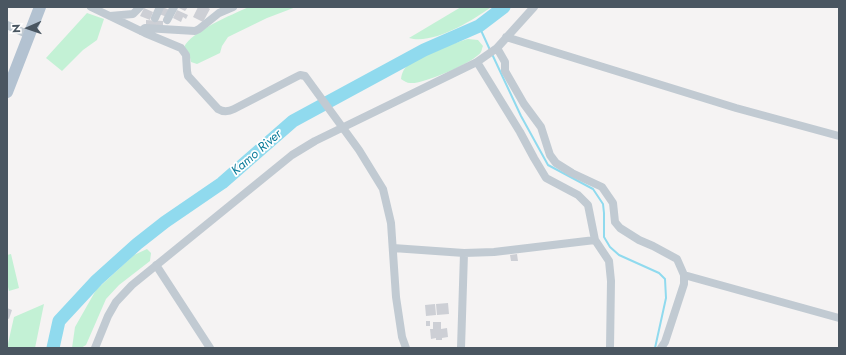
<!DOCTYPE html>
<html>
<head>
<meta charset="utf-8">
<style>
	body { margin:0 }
	#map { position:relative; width:846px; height:355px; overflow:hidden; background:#f5f3f3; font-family:Jost,sans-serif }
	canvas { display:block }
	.frame { position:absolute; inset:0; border:8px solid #4a5661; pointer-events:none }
	.north { position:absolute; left:8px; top:8px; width:40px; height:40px; -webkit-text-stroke:3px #fff; paint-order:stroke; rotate:268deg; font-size:11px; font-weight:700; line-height:16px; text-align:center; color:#4a5661 }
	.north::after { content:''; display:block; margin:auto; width:14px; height:18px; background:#4a5661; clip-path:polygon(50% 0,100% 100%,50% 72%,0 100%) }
</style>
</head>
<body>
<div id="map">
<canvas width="846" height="355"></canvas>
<div class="frame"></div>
<div class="north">N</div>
</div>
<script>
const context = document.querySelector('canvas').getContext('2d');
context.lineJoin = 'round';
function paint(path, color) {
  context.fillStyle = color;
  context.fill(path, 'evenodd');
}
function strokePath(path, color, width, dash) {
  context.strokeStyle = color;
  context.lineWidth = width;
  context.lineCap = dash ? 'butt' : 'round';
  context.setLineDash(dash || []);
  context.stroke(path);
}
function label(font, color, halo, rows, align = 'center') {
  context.font = font + ' Jost,sans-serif';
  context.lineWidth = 3.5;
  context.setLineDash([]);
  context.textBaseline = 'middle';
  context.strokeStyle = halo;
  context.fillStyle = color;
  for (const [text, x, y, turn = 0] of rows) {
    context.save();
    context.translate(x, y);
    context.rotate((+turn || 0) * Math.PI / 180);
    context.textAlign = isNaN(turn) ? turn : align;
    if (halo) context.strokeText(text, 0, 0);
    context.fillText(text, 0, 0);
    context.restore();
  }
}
const green = new Path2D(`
	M249,7H296L267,18L228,37L222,46L220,53L197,64L191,62L189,53L184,47C192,31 231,15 249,7Z
	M461,7H491C472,21 433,45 409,38Z
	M87,13L104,19L97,40L83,50L62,71L46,58Z
	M468,39L478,40L483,46C482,48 482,50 481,52C475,62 422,85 410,83C407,83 404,81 401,79C402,72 404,68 410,63C421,54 454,43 468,39Z
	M147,249L151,253L150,261L119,285L106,299L86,345L81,348H72L75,327L96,290L134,255Z
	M11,254L19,288L9,291L7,283V255Z
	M44,304L35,348H7L14,317Z`);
const stream = new Path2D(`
	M479,26L490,50
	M492,54L521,116L548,165L593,189L603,204L604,213V237L610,247L619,255L659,273L665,279L666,298L655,348`);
const river = new Path2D(`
	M53,348L59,321L97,280L137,244L165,222L222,183L293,121L424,50L479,26L504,7`);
const building = new Path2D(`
	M162,7L170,10L167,17L159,14Z
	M177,7H188L185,11Z
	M198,7H207L210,9L203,22L193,17Z
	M144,8L153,12L150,20L140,16Z
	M177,10L188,15L186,19L183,17L181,22L173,18Z
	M146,20L163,21V27L146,26Z
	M517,254L518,261H511L510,255Z
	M448,303L449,314L437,315L436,304Z
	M435,304L436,315L426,316L425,305Z
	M7,308L12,310L9,319L7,318Z
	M426,321H430V326H426Z
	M433,322H441V329L447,328L448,337L442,338V340H436V338L431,339L430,329H433Z`);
const street = new Path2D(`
	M91,7L145,33L181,48L186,55L187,71L188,76L218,109C223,112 228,112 234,109L296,77L300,75L305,76L359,150L383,189L391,223L396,297L402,337L406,348
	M110,16L133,14L140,7
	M155,18L160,7
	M167,20L174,7
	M7,25L29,35
	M141,31L145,28L195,31L199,29L219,13L233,7
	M506,37L736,108L839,136
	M497,48L505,62V71L524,104L541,127L550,155L556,163L572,173L602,187L613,203L615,222L620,228L639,240L653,246L677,259L684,275V284L665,342L661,348
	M477,62L520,132L534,158L546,178L578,195L588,205L595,240L609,261L611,281L610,348
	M393,248L464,253L494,252L595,240
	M156,265L210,348
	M684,275L839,318
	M95,348L108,316L116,302L132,285L292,155L315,141L477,62L497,48L534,7
	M461,348L464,253`);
const primary = new Path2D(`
	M7,92L40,7`);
const waterNames = [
	["Kamo River",257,153,-41]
];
paint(green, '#c3f1d5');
strokePath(stream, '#90daee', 2);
strokePath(river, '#90daee', 13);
paint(building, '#cdcfd5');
strokePath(street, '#c1cad2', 8);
strokePath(primary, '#b3c2d1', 12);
label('italic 13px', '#0c7c9b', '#fff', waterNames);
</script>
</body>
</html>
